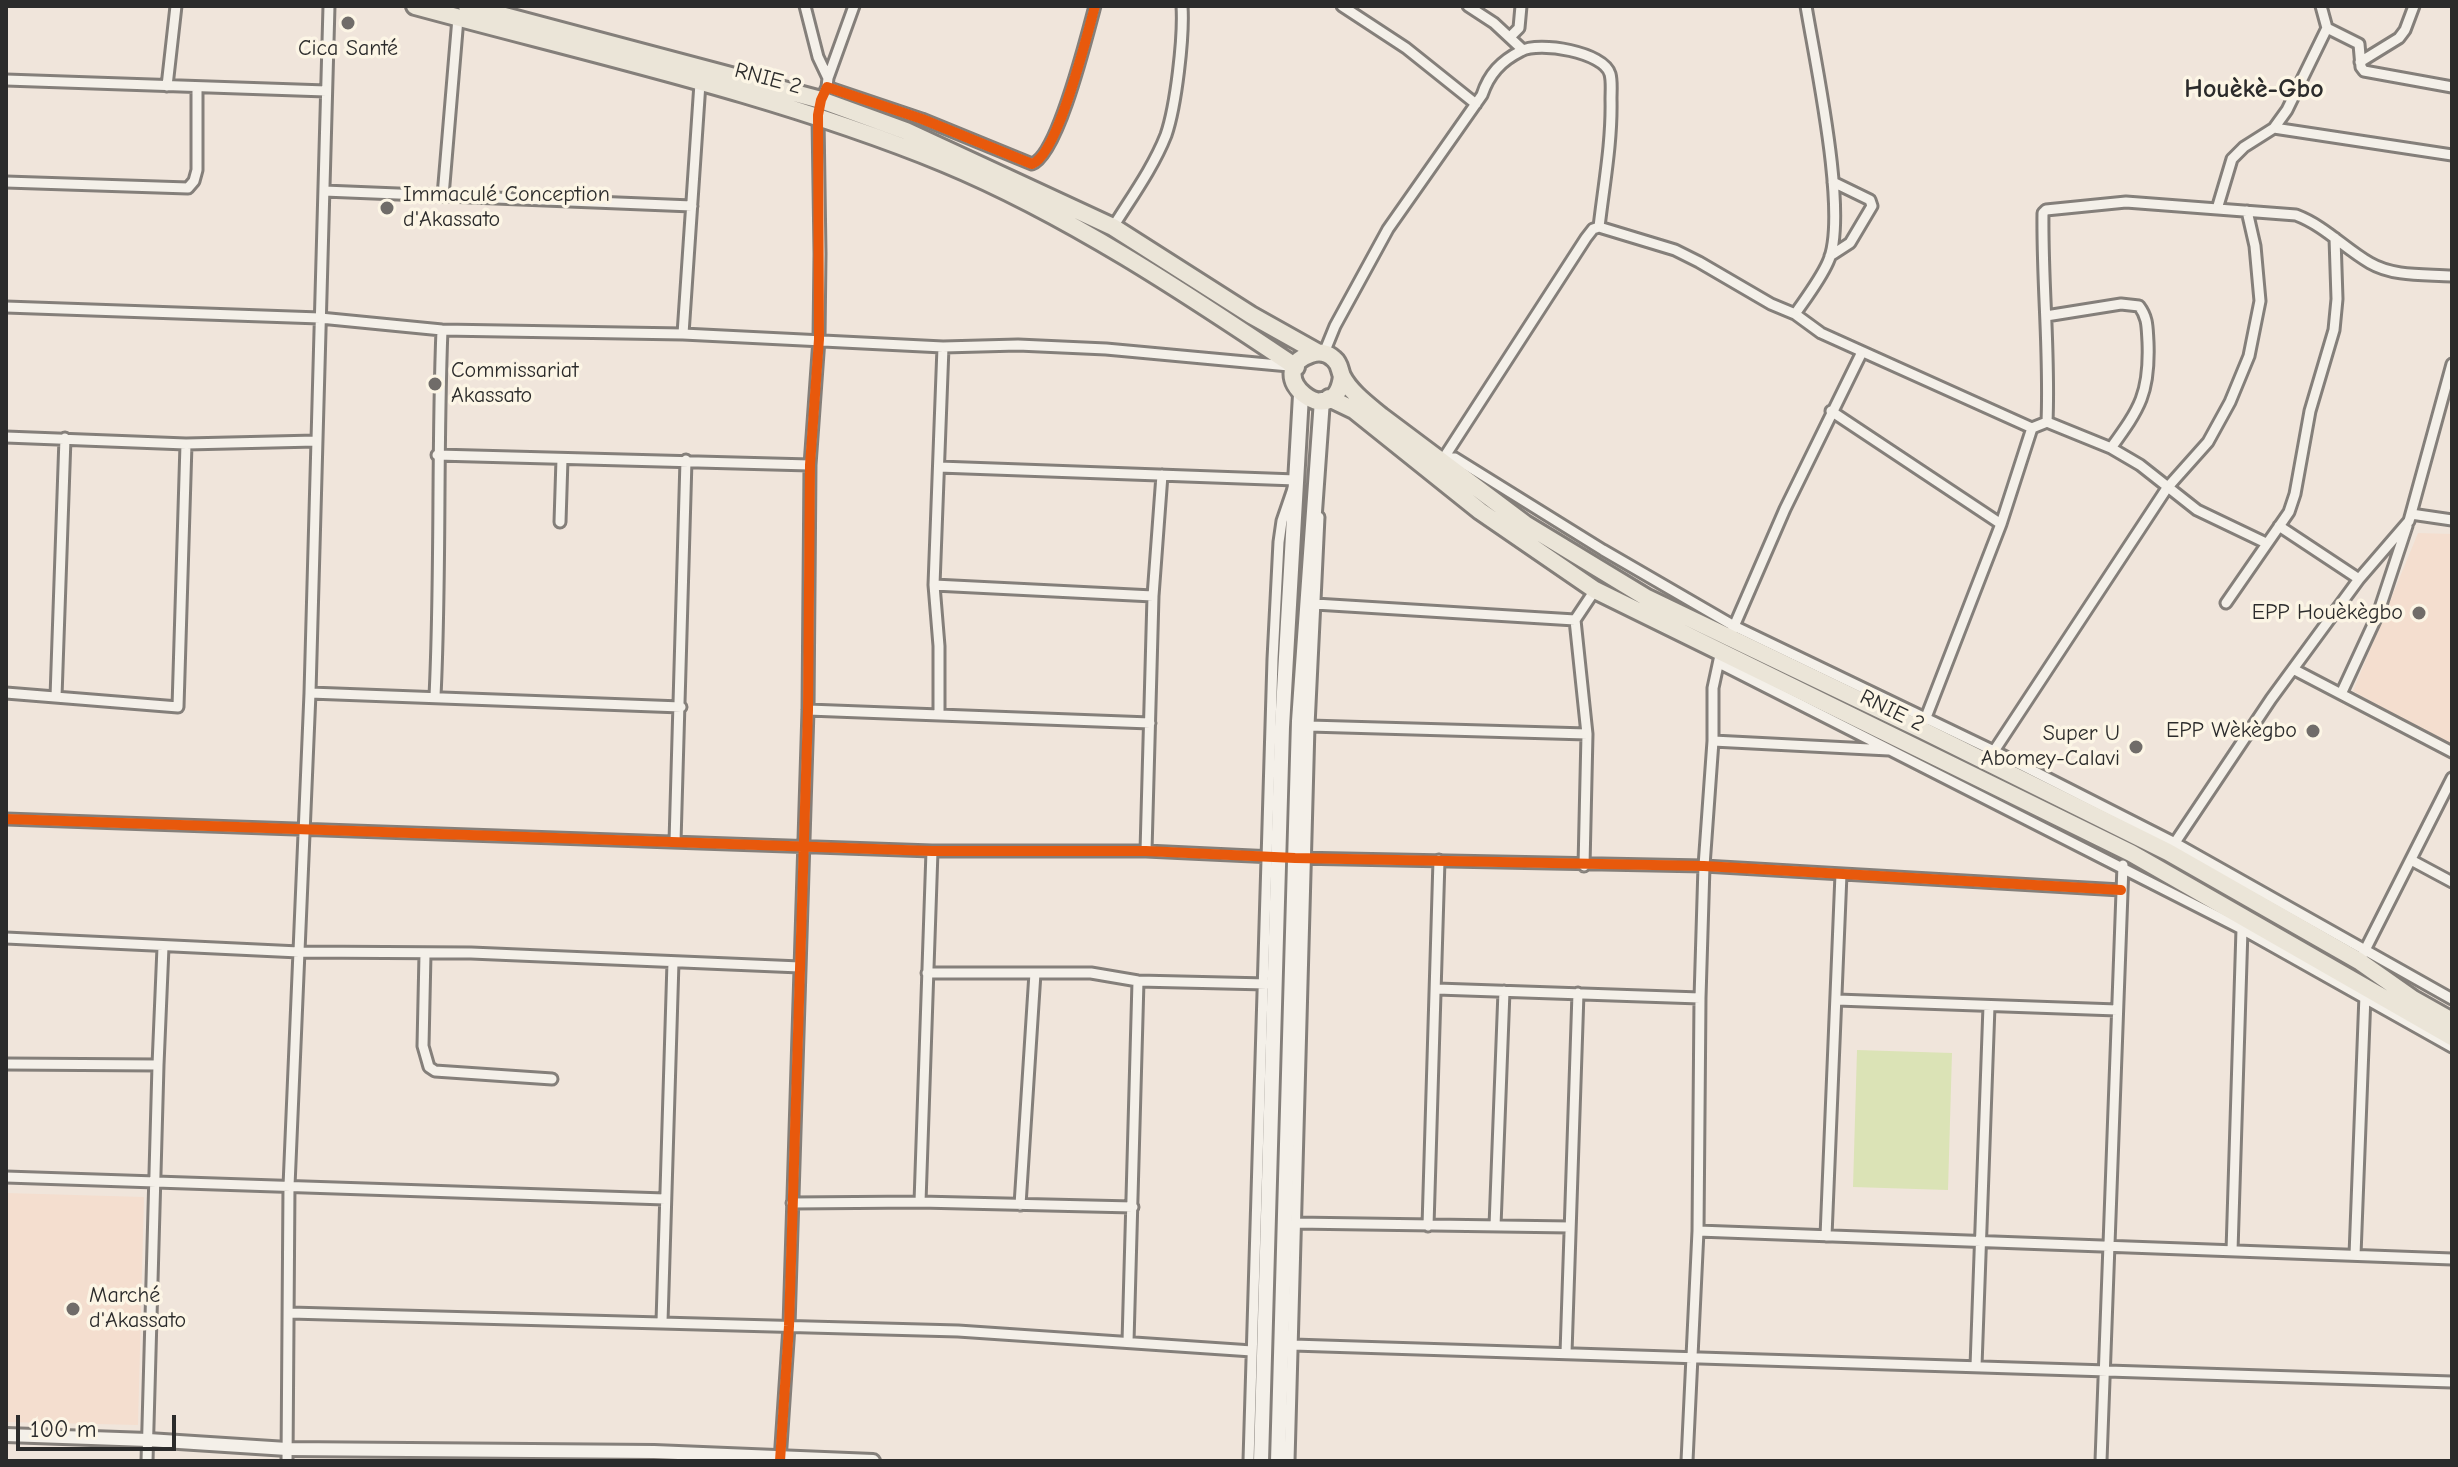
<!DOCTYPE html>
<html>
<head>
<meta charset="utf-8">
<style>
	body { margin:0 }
	#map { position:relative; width:2458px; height:1467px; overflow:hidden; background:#f0e5db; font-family:"Comic Neue",sans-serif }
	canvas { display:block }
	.frame { position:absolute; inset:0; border:8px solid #2b2b2b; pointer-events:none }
	.scale { position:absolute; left:16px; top:1415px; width:160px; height:36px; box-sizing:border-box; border:4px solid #2b2b2b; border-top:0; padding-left:10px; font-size:24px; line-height:28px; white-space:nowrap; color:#2b2b2b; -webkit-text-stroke:6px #fcf5e5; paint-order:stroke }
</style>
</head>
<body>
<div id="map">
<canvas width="2458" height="1467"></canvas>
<div class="frame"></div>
<div class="scale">100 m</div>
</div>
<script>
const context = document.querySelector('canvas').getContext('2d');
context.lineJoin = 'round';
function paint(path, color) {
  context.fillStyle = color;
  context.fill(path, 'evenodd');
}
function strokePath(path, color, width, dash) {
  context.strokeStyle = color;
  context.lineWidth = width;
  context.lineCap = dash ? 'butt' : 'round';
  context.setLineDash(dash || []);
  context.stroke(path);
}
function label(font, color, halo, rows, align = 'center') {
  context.font = font + ' "Comic Neue",sans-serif';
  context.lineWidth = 7;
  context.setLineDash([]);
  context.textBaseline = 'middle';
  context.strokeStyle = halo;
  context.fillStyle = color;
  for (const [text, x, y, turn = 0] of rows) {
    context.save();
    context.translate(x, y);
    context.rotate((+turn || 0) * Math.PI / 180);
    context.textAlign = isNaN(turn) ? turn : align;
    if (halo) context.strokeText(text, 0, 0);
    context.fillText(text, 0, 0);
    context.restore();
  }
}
const built = new Path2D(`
	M2418,533L2452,534V746L2353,691Z
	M6,1193L144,1197L138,1425L6,1422Z`);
const green = new Path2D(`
	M1857,1050L1952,1053L1948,1190L1853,1187Z`);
const minor = new Path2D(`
	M805,6L818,57L828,78L827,87
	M1342,6L1406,48L1476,104
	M1468,6L1494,23L1523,50
	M2327,28L2359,44L2361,67L2364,71L2452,87
	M1510,37L1519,28L1521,6
	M2360,62L2399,38L2405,30L2414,6
	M828,78L854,6
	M6,80L326,91
	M167,86L176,6
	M820,102L827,87L922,119L1032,164C1058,155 1087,35 1095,6
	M2274,128L2452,155
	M6,182L188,188L194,181L197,170V87
	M324,191L692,206
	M443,196L458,18
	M2217,209L2232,159L2244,147L2274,128L2287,110L2327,28L2321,6
	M1113,227C1131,198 1153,168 1166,135C1176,106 1184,37 1182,6
	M1599,227L1675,250L1699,262L1771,304L1795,314L1821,333L2032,428
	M1830,256L1850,243L1872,206L1870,200L1833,182
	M6,307L320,318L442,330L683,334L943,347L1018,345L1106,349L1289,366
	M1795,314C1806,298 1820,280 1828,262C1849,217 1815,61 1806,6
	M2046,316L2121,304L2139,306C2148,318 2147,327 2148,342C2150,393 2140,408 2111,448
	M683,334L700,83
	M1324,353L1335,326L1388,229L1482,95C1489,74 1501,61 1521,51C1539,41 1604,52 1610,74C1612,81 1611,91 1611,99C1612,142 1604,184 1599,227L1593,229L1586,238L1445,456
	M1831,411L2001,524
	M2047,422C2050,352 2042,283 2043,213L2046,210L2126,202L2296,215C2325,226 2344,248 2370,263C2394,277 2426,274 2452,276
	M6,437L186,444L316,441
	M437,455L810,465
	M1438,457L1455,458L1603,550L1734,626L1994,751L2175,843L2452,999
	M939,467L1296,480L1282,521L1279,542L1273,659L1249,1461
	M2411,514L2452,520
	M560,522L562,459
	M2279,526L2359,579
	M934,585L1153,596
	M2226,603L2289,512L2295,494L2310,411L2334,330L2337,299L2335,238
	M1315,604L1575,620
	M1732,631L1785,509L1862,352
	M1722,651L1719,660L1721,664L2242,929L2452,1047
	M2293,669L2452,752
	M6,693L178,707L186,444
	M310,693L681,707
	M2341,694L2378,614L2407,526
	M435,696C441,574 437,452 442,330
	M56,697L65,438
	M808,710L1150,723
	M939,713V646L934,585L943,347
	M1923,725L2001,524L2032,428L2047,422L2111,448L2140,465L2197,510L2266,543
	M1309,726L1587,734
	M1713,741L1889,750
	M1994,751L2167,488L2208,442L2230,402L2249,356L2260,301L2255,246L2247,211
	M6,819L932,851H1146L1295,858L1704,866L2121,890
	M675,842L686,460
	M2172,847L2271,699L2359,579L2409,521L2452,364
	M1146,851L1153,596L1162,475
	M2411,860L2452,882
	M1584,866L1587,734L1575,620L1595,590
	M6,938L299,952L471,953L800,967
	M425,954L423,1046L429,1067L435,1071L552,1079
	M2363,954L2452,778
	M927,973H1091L1138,981L1267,984
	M1437,989L1700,998
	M1837,1000L2117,1010
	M6,1064L158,1065L163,947
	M6,1177L665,1199
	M920,1202L932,851
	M792,1203L920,1202L1133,1207
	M1020,1205L1035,973
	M1295,1223L1570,1227
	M1428,1226L1439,860
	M1495,1226L1504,991
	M1698,1231L2452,1259
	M1826,1236L1841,874
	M2232,1251L2242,929
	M2355,1255L2365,995
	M290,1313L958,1331L1252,1351
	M662,1322L673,962
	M1128,1342L1138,981
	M1293,1345L2452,1382
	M1566,1353L1578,993
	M1976,1366L1989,1006
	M147,1461L158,1065
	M287,1461L289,1186L310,693L329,6
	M780,1461L789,1326L808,710L810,465L819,339L820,254L818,117
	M1289,1461L1309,726L1319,517
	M1687,1461L1698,1231L1700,998L1704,866L1713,741V688L1719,660
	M2101,1461L2123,865`);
const tertiary = new Path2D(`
	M6,1435L148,1440L287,1449L654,1452L873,1461`);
const secondary = new Path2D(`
	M1261,1461L1282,727L1301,395
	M1278,1461L1299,721L1322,400`);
const trunk = new Path2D(`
	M415,6C592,54 775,94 944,163C1067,214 1186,293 1296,367
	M467,6L821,100L906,131L1113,227L1251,315L1317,352
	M1342,376C1335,437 1258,372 1311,354C1319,351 1328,353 1334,359C1340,364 1339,369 1342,376C1350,392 1368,405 1381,416L1525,524L1647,598L1922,730L2168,852L2359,961L2413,999L2452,1021
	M1329,398L1354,410L1480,511L1595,590L2131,853L2452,1037`);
const cycleway = new Path2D(`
	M6,819L932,851H1146L1295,858L1704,866L2121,890
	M780,1461L789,1326L808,710L810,465L819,339L818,115L821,100L827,87L922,119L1032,164C1058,155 1087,35 1095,6`);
const markers = [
	[348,23,8,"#706c69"],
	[387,208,8,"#706c69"],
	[435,384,8,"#706c69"],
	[2419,613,8,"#706c69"],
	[2313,731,8,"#706c69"],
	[2136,747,8,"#706c69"],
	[73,1309,8,"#706c69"]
];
const poiNames = [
	["Cica Santé",348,49,"center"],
	["Immaculé Conception",403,195],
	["d'Akassato",403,220],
	["Commissariat",451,371],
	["Akassato",451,396],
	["EPP Houèkègbo",2403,613,"right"],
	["EPP Wèkègbo",2297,731,"right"],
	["Super U",2120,734,"right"],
	["Abomey-Calavi",2120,759,"right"],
	["Marché",89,1296],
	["d'Akassato",89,1321]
];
const streetNames = [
	["RNIE 2",768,79,15],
	["RNIE 2",1892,711,26]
];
const quarterNames = [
	["Houèkè-Gbo",2254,90]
];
paint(built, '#f4decf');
paint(green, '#dbe3b6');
strokePath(minor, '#847f7a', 15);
strokePath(tertiary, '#847f7a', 18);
strokePath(secondary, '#847f7a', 20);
strokePath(trunk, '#847f7a', 22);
strokePath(minor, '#f4f0e9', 9);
strokePath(tertiary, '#f4f0e9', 12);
strokePath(secondary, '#f4f0e9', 14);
strokePath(trunk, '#ebe5d8', 16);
strokePath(cycleway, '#e8590c', 10);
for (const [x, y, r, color] of markers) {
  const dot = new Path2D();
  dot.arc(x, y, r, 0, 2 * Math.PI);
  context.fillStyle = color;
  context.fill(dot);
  strokePath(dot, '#fcf5e5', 3);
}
label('22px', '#2b2b2b', '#fcf5e5', poiNames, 'left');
label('22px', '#2b2b2b', '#fcf5e5', streetNames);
label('bold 26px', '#2b2b2b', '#fcf5e5', quarterNames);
</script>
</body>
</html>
